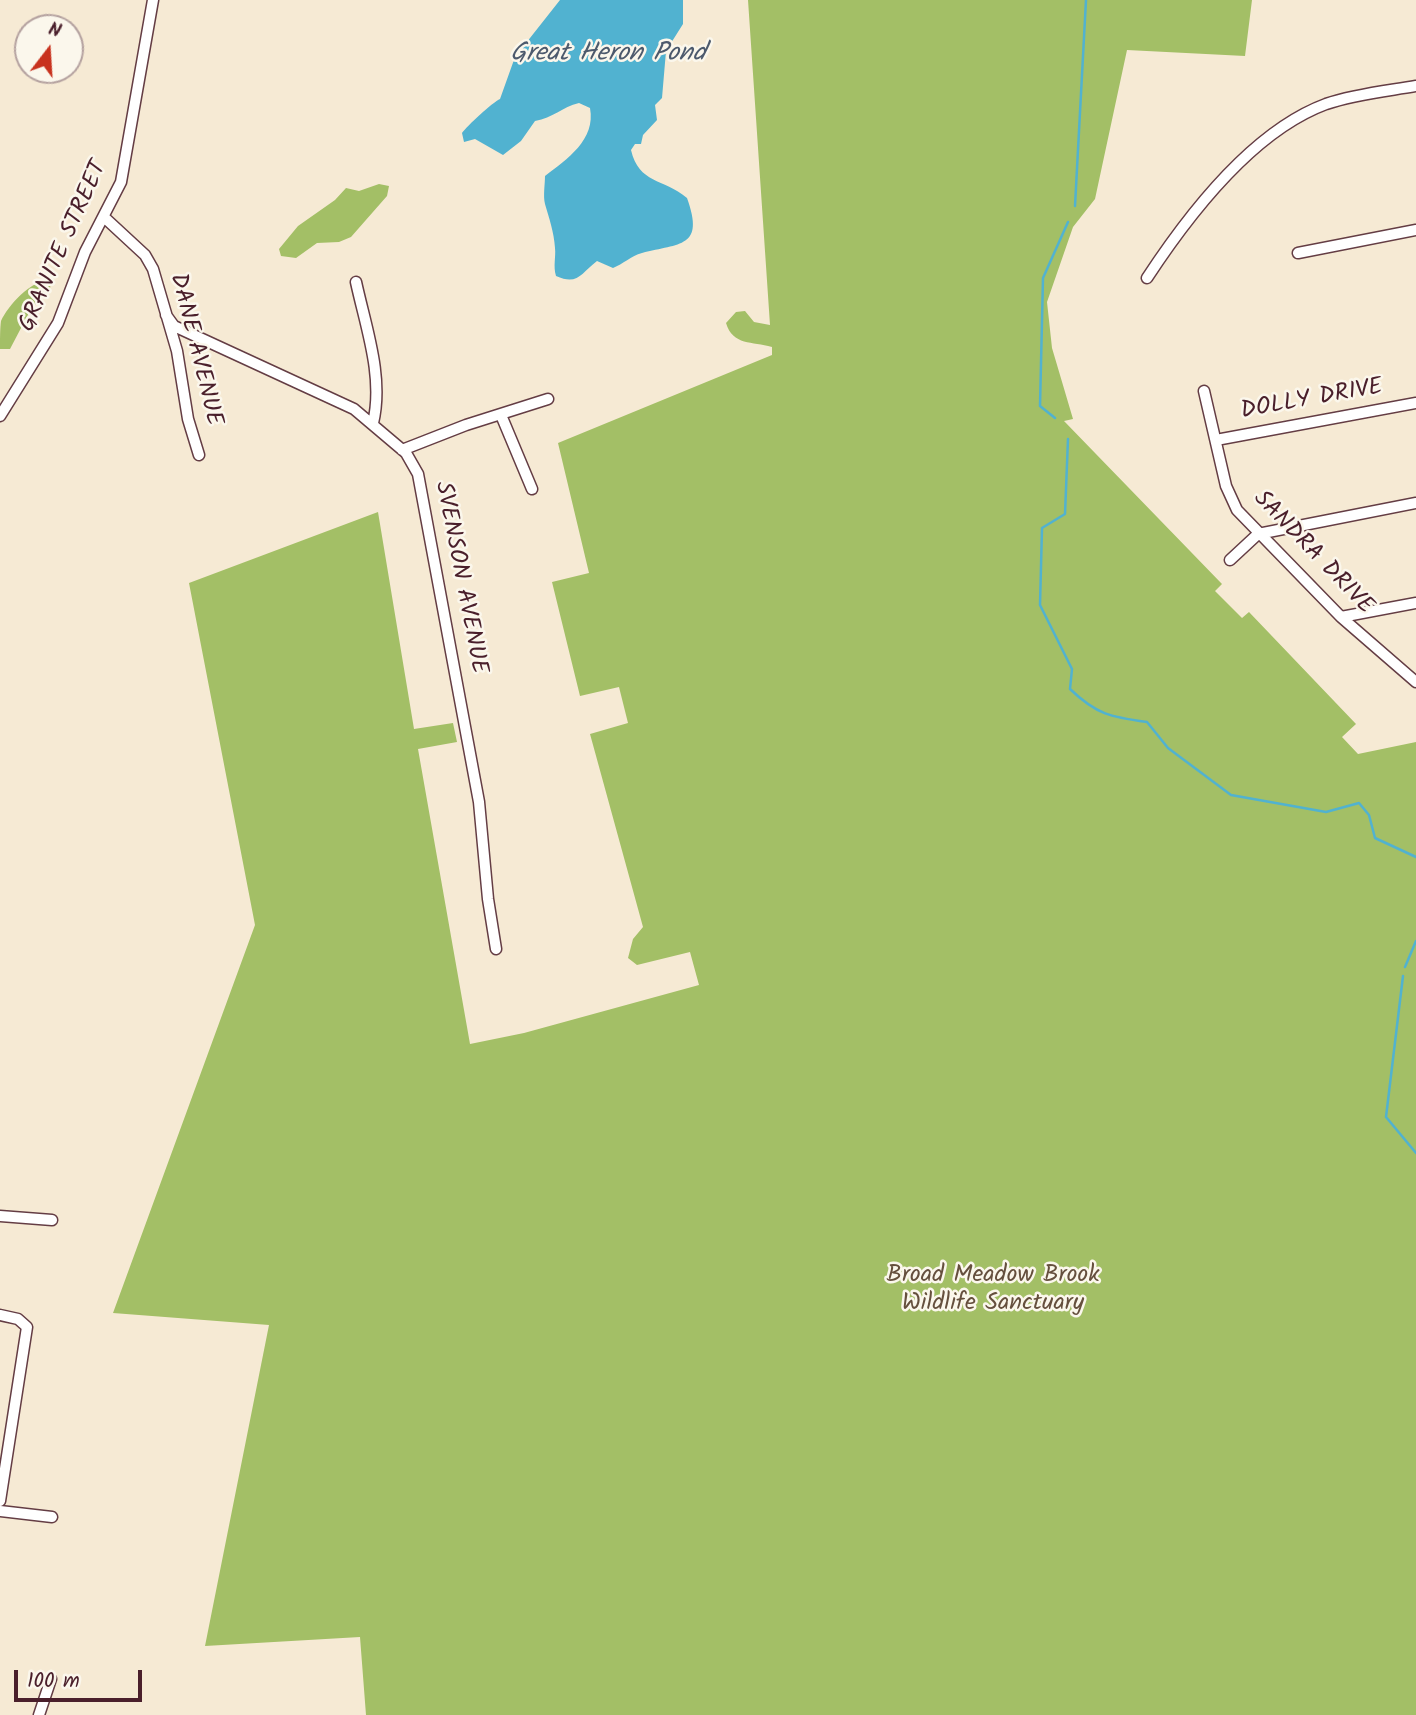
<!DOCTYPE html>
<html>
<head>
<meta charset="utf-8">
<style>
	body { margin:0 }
	#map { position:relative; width:1416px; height:1715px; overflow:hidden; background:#f6ead4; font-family:Kalam,sans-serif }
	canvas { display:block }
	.north { position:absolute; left:14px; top:14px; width:70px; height:70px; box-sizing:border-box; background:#fbf7ec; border:2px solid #b4a19f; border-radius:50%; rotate:17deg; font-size:19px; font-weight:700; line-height:28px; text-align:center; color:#4a1f2b }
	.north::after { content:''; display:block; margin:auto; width:24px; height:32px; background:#c8321e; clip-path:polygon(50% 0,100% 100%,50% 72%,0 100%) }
	.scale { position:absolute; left:14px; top:1670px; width:128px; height:32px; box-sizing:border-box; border:4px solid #4a1f2b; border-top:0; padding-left:9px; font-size:21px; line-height:24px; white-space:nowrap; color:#4a1f2b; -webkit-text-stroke:5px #fbf7ec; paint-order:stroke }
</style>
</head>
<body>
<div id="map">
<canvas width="1416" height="1715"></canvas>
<div class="north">N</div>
<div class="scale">100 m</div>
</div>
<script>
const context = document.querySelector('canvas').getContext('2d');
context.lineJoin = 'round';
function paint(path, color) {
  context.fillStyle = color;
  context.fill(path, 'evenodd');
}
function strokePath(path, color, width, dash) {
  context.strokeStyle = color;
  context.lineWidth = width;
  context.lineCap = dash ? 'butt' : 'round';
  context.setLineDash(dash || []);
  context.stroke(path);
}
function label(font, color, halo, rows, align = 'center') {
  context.font = font + ' Kalam,sans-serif';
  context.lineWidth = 5;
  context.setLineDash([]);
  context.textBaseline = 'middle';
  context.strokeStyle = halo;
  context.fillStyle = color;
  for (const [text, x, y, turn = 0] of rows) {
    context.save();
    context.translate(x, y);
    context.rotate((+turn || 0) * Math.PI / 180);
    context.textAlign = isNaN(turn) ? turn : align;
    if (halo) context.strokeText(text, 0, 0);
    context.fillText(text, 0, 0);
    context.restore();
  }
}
const green = new Path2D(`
	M748,0H1252L1245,56L1127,50L1095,199L1073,227L1047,302L1052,348L1073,419L1064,421L1222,584L1215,591L1242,618L1249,612L1356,724L1342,737L1358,754L1416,742V1715H366L360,1637L205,1646L269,1325L113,1313L255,925L189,583L378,512L414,729L453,723L457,742L418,749L470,1044L524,1033L699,985L690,952L637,965L628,958L633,939L643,927L590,734L628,723L619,687L580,696L552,582L589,573L558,443L772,355V347C752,341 733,346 726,323L736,312L745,311L754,322L770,325Z
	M379,184L389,186L387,196L351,237L339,242L317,243L296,258L281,256L279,249L298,226L335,200L346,188L359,191Z
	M51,280L50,289L31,309L10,349H0C0,341 0,328 1,321C8,305 33,278 51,280Z`);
const water = new Path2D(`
	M560,0H683V24L666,51L662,98L655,105L657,120L643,135L641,144H635L631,150C639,184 663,178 687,198C705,248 680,243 642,253C631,256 623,264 613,268L597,261C581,273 578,286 556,276C553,266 556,257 555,248C554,232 549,218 545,204C543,196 545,184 545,176C567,159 596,140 590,108L579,103C562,107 553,118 535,121L521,141L503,155L475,139L464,142L462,133C467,126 493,102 500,99L515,57Z`);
const stream = new Path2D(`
	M1075,206L1086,0
	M1055,418L1040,406L1043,278L1068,222
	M1068,439L1065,514L1042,528L1040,605L1072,669L1070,689C1097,715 1111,717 1147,722L1168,748L1231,795L1326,812L1359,803L1369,815L1375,838L1416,857
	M1405,967L1416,941
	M1403,976L1386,1117L1416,1153`);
const minor = new Path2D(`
	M105,218L145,255L153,269L177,351L188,419L199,455
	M1298,253L1416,230
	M1147,278C1189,214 1253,131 1326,104C1355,94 1387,91 1416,86
	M356,282C366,328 384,377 373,423
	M166,315L174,326L354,409L406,453L418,474L479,802L488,899L496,949
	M1204,391L1226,486L1237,510L1341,617L1416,682
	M501,415L532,489
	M0,416L58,323L85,252L121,182L153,0
	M1216,440L1416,403
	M402,450L466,425L548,399
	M1230,560L1258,534L1416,503
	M1341,617L1416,603
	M0,1216L52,1220
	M0,1315L18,1319L27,1327L0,1501
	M0,1511L52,1517
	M39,1715L51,1679`);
const streetNames = [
	["GRANITE STREET",65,247,-66],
	["DANE AVENUE",194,350,76],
	["DOLLY DRIVE",1312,401,-10],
	["SANDRA DRIVE",1312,554,46],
	["SVENSON AVENUE",459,578,79]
];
const parkNames = [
	["Broad Meadow Brook",993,1277],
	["Wildlife Sanctuary",993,1305]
];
const waterNames = [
	["Great Heron Pond",608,56]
];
paint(green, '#a3bf66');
paint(water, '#51b2d0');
strokePath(stream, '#51b2d0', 2.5);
strokePath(minor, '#643d44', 13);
strokePath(minor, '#fff', 10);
label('24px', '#4a1f2b', '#fbf7ec', streetNames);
label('24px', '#654f3d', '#fbf7ec', parkNames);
label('italic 26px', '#4d5a6d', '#fbf7ec', waterNames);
</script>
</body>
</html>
